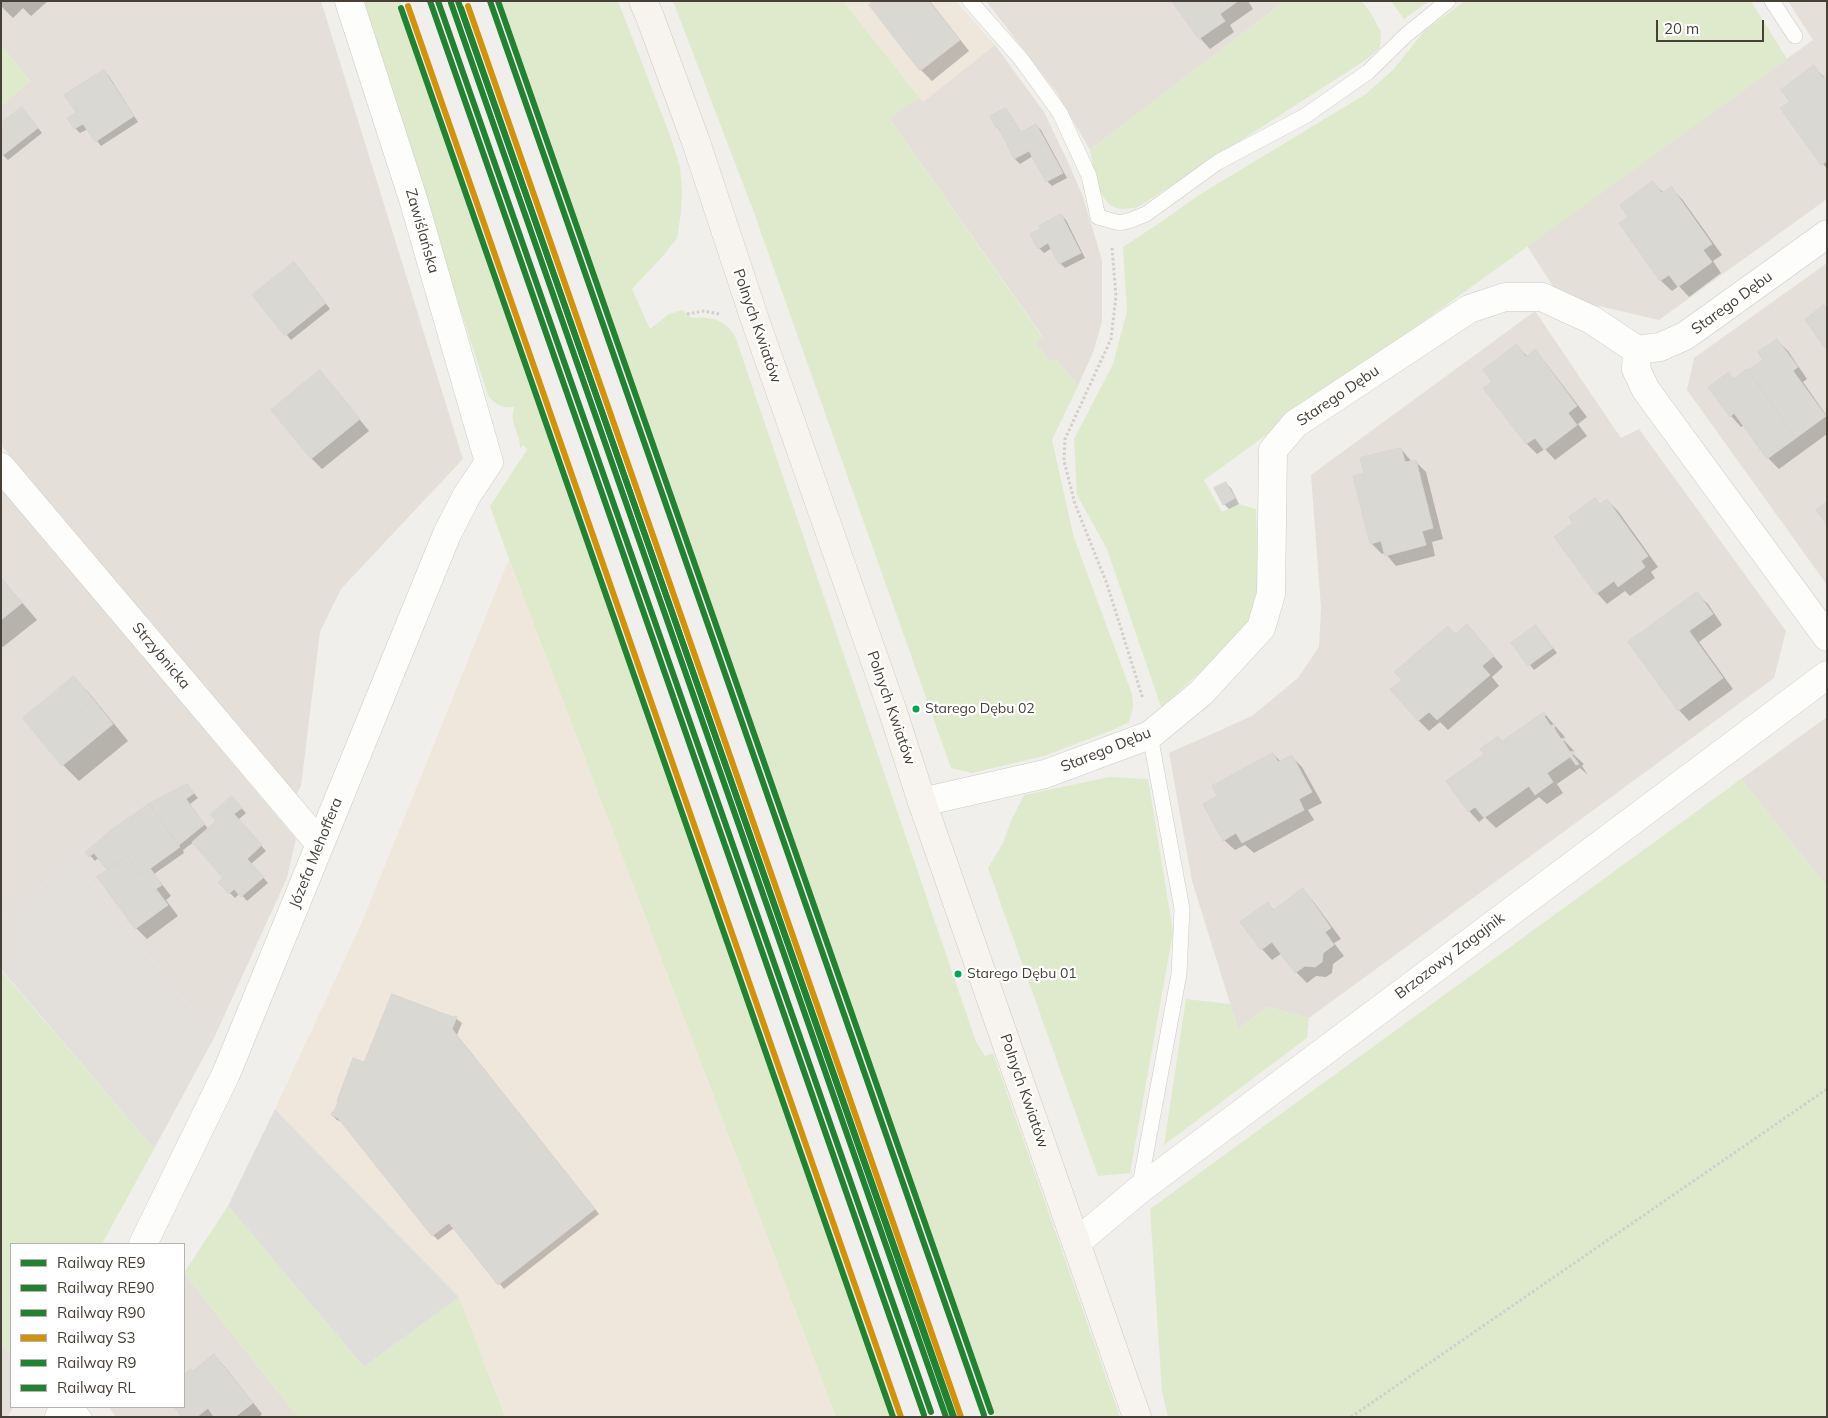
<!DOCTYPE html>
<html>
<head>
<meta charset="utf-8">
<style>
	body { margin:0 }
	#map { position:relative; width:1828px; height:1418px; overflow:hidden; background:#f0efeb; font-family:Mulish,sans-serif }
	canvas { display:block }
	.frame { position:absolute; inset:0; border:2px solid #464037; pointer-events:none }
	.legend { position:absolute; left:10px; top:1243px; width:175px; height:165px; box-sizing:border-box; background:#fff; border:1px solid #b5b3af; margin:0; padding:6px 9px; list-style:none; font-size:15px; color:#464037 }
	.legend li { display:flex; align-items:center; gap:10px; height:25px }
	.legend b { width:25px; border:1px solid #b5b3af }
	.scale { position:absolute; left:1656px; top:20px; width:108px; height:22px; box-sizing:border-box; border:2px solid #464037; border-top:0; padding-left:6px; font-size:15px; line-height:18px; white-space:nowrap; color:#464037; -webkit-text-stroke:4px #fff; paint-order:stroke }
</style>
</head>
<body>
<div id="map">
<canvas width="1828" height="1418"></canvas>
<div class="frame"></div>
<ul class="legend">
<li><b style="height:6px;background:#238132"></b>Railway RE9</li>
<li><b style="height:6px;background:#238132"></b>Railway RE90</li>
<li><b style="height:6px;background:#238132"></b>Railway R90</li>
<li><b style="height:6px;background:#d1920e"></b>Railway S3</li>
<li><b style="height:6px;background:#238132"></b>Railway R9</li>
<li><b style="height:6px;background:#238132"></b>Railway RL</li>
</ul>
<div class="scale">20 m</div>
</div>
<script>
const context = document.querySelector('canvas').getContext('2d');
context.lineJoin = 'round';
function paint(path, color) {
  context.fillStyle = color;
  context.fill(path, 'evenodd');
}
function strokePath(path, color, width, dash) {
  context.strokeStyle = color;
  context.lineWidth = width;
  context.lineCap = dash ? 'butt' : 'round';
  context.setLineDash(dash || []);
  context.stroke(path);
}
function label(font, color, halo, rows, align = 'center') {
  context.font = font + ' Mulish,sans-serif';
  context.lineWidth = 4.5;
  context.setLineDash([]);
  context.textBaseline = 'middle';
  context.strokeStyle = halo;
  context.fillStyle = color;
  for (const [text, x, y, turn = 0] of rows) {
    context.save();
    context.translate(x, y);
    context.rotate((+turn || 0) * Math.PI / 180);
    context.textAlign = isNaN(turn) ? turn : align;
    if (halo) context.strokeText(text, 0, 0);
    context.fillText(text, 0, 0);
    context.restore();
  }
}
const residential = new Path2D(`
	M1,1H321L463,459L341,589L320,632L301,786L295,797L1,445V106L30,81L1,45Z
	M986,1H1285L1090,150L1057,93Z
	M1788,1H1827V199L1659,320L1560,297L1527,246L1813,40Z
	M995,45L1044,112L1068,162L1083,197L1102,260V321L1094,350L1078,386L1056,359L1051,363L1035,343L1043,337L889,118L919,97L923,101Z
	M1827,263V585L1687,390L1694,358Z
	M1535,311L1621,438L1639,429L1786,631L1774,678L1309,1018L1268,1007L1238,1029L1192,881L1169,753L1252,716L1298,678L1319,647L1321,608L1311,475Z
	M1,486L296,839L287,878L214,1038L73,860L1,919Z
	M1827,717V887L1741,779Z
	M184,1273L298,1417H116L111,1410L110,1407H184Z
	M1,1343L11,1355V1407H13L8,1417H1Z`);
const commercial = new Path2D(`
	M843,1H956L995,45L923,102Z
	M509,559L836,1417H505L459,1297L275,1109L362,922Z`);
const industrial = new Path2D(`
	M73,860L214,1038L154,1149L1,969V919Z`);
const green = new Path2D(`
	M361,1H400L897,1417H836L509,559L490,506L527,450L524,445L520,448C520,430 509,426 514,407C503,409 494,404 488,395Z
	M500,1H618L671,138L680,167L682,191L681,213L677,238L663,256L632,289L650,329L669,314L682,310L692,318C714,317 723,319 735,336L976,1042L985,1056L993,1053L1120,1417H993L621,357Z
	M673,1H843L919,97L889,118L1043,338L1035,343L1051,363L1056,359L1078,386L1052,440L1074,538L1132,694L1133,707L1129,722L1115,729L1044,756L972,773L951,768L753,210Z
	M1285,1H1361L1369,10L1381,32L1380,48L1367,59L1138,207C1133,208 1127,209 1122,209C1097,208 1094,168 1090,150Z
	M1391,1H1429L1404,19Z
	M1465,1H1751L1787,59L1204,480L1222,512L1239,504L1256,509L1258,583L1251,620L1237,640L1161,707L1107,549L1077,495L1074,439L1113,364L1127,311L1123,247L1161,222L1199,195L1366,94L1393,70L1425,30Z
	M1,45L30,81L1,106Z
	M1109,777L1148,779L1173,932L1130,1173L1098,1176L988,868L1003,843L1011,821L1024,795Z
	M1741,779L1827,887V1417H1168L1162,1392L1150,1209Z
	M1,970L154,1149L102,1244H11V1355L1,1343Z
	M1186,999L1230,1004L1238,1029L1268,1007L1309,1018L1307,1038L1164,1145Z
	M228,1206L364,1367L459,1297L505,1417H298L184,1273Z`);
const parking = new Path2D(`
	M275,1109L459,1297L364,1367L228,1206Z`);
const shadow = new Path2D(`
	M1,1H48L31,16L23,8L13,18L1,6Z
	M875,1H930L969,51L932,81L921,70L870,5Z
	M1174,1H1248L1253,9L1230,25L1234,32L1210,49L1200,38Z
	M1814,67L1825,78L1827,76V169L1782,108L1791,102Z
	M104,71L109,76L138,122L101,146L88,129L80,133L75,128L78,113Z
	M1005,110L1022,133L1036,125L1041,130L1067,178L1052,186L1047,181L1033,156L1020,164L1015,159L1002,133L997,127Z
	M27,114L42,133L8,160L1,153V124Z
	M1653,183L1664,193L1671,188L1682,199L1722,255L1713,261L1721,273L1689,297L1679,286L1672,291L1661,281L1621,224L1630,217Z
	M1061,215L1066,220L1085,258L1065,268L1060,263L1052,248L1044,253L1039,248Z
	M299,268L330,309L291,340L254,295Z
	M1777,340L1788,351L1807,379L1803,382L1827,416V434L1779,469L1768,458L1744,425L1741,427L1731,416L1728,374L1735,380L1748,372L1764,360Z
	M1517,346L1528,357L1535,351L1545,362L1587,417L1578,424L1587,436L1555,460L1545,449L1537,454L1527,444L1485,389L1494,382Z
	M330,383L369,431L322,469L312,459L273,410Z
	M1401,449L1412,462L1415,461L1426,472L1443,539L1432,542L1435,556L1396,566L1385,553L1382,554L1371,543L1366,473Z
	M1226,483L1231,488L1239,504L1229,509L1224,504Z
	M1607,500L1618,511L1658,567L1651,572L1655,578L1630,596L1625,591L1607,604L1597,593L1575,524Z
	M1,578L37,620L3,647L1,646Z
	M1697,594L1708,604L1722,625L1699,642L1733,689L1689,721L1679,710L1630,643Z
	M1541,632L1557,653L1534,670L1513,644Z
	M1455,635L1477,637L1503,667L1492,677L1499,686L1448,730L1440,722L1429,731L1418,720Z
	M74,678L90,694L128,741L79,781L63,765Z
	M1544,713L1564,736L1565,738L1563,739L1574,751L1572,753L1573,754L1584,764L1582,766L1588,775L1580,768L1557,784L1563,793L1547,804L1539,797L1496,828L1485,817L1479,822L1469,811L1503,742Z
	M1273,754L1281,762L1292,757L1302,767L1322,803L1308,810L1314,820L1254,853L1245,845L1235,850L1224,840L1218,797Z
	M192,791L198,798L190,804L208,829L237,803L246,813L238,820L266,851L251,864L268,883L247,901L240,893L235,898L220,883L225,878L194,842L183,850L184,853L154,874L171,896L166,900L178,916L147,939L136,928L99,877L109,870L99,857L95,861L87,852L111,832L150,805Z
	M1303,890L1313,901L1341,939L1334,943L1344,956L1333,964L1332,973L1326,977L1316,976L1307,983L1296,972L1282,953L1272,960L1262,949L1268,904L1275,911Z
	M454,1017L462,1023L457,1035L599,1214L504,1289L454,1228L438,1240L433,1235L343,1122L337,1120L332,1115L335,1114L365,1064L454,1019Z
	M214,1356L225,1367L262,1414L259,1417H183L176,1407H184V1376L191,1370L193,1373Z`);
const building = new Path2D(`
	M873,1H929L960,40L920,71L869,5Z
	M1172,1H1238L1220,14L1225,21L1199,39Z
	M1814,65L1823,78L1827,75V161L1821,165L1780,108L1790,102L1781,90Z
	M104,70L134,116L95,142L83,124L74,129L67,118L76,112L64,95Z
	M22,107L38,128L2,156L1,123Z
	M1006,108L1021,132L1036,124L1046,142L1014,159L998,127L996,128L990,116Z
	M1046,142L1063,173L1046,182L1029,151Z
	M1653,181L1662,193L1671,186L1712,244L1703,250L1712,262L1678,287L1669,275L1660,281L1619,223L1628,217L1620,205Z
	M1061,214L1081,253L1059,264L1048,243L1038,249L1030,234L1041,228L1039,226Z
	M294,262L326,303L285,336L252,295Z
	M1824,305L1827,309V347L1825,348L1805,320Z
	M1777,339L1798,367L1793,371L1826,416L1796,438L1748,370L1763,360L1758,352Z
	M1517,344L1526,357L1535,349L1577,406L1568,413L1577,425L1544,450L1535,438L1526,444L1483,388L1492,382L1483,370Z
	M1747,369L1796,438L1767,459L1734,413L1730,417L1708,387L1729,372L1733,379Z
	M320,370L360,419L311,459L271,410Z
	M1401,448L1405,462L1416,460L1433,528L1422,531L1426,545L1385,556L1381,541L1370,544L1353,476L1364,473L1360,458Z
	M1226,482L1235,498L1223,505L1214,488Z
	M1595,498L1600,504L1607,499L1648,556L1641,561L1645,567L1618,587L1614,581L1596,594L1554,537L1573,523L1569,517Z
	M1827,502V525L1816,510Z
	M1,577L22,603L1,620Z
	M1697,592L1713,614L1689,631L1723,678L1678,711L1628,642Z
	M1467,624L1494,656L1482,666L1490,675L1437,720L1429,712L1418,721L1390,689L1402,680L1394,672L1448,626L1455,634Z
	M1536,625L1553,648L1528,666L1511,643Z
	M74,676L94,700L42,742L23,718Z
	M94,700L113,724L62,766L42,742Z
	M1544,712L1546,715L1544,716L1551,726L1554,724L1555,727L1554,728L1561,739L1563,738L1565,740L1563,741L1570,752L1572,751L1574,753L1572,755L1579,764L1576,765L1570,757L1547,773L1553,782L1535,795L1529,786L1484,818L1475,807L1468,812L1446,781L1484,754L1480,749L1498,736L1502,741Z
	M1273,753L1278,762L1292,755L1312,792L1299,799L1304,810L1242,843L1236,833L1223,841L1203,804L1217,796L1212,786Z
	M187,784L194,793L186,799L205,824L179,845L149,804Z
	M232,796L242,808L234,814L262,845L247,859L264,877L241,897L234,889L229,894L218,882L223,878L192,842L216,821L210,815Z
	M149,804L180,847L141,875L128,856L107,870L94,853L89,857L85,852L110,831Z
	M128,856L141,875L150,868L162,885L156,889L168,905L135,929L97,877Z
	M1303,888L1331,928L1325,932L1334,945L1323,953L1322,962L1315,967L1305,966L1295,973L1272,942L1261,950L1240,922L1268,902L1273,910Z
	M392,994L453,1017L454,1016L457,1017L452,1029L595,1209L498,1285L449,1223L432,1236L338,1118L331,1115L332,1112H334L338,1102L337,1101L353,1058L364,1062Z
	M214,1354L253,1403L235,1417H214L208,1408L197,1417H182L174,1407H184V1374L191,1369L193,1371Z`);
const path = new Path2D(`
	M1112,248L1116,296L1111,339L1065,439L1064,461L1075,504L1107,584L1143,699
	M687,314L704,311L719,314
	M1351,1417L1827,1089`);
const lane = new Path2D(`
	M970,1L1021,59L1060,113L1089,176L1098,217L1120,223L1131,220L1146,214L1218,162L1305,116L1368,72L1406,35L1448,1
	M1772,1L1795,36
	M1139,1190L1179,974L1182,909L1150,735
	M76,1407L84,1417`);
const street = new Path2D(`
	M1637,350L1636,369L1646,390L1827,637
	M1,467L320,844
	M922,802L1045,774L1150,735L1201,693L1261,628L1271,594L1273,450L1295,424L1469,309L1505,297H1542L1592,320L1637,350L1660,347L1685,336L1827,234
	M1077,1242L1139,1190L1827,675
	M143,1244L226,1074L447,534L467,495L489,462L414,202L349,1
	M59,1417L64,1407`);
const secondary = new Path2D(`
	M643,1L650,17L696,142L755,320L893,712L922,802L1137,1417`);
const rail1 = new Path2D(`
	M458,1L954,1417`);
const rail2 = new Path2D(`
	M451,3L946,1417`);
const rail3 = new Path2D(`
	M430,1L924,1415
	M490,1L984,1415`);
const rail4 = new Path2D(`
	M408,6L901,1417
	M468,6L961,1417`);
const rail5 = new Path2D(`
	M438,1L931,1412
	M498,1L991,1412`);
const rail6 = new Path2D(`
	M401,8L893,1417
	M461,8L953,1417`);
const markers = [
	[916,709,4.5,"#00a651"],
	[958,974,4.5,"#00a651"]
];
const busNames = [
	["Starego Dębu 02",925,709],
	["Starego Dębu 01",967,974]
];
const streetNames = [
	["Zawiślańska",422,231,74],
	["Starego Dębu",1732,303,-36],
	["Polnych Kwiatów",757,326,71],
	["Starego Dębu",1338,396,-34],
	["Strzybnicka",161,656,50],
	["Polnych Kwiatów",891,708,71],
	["Starego Dębu",1106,750,-22],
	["Józefa Mehoffera",316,853,-68],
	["Brzozowy Zagajnik",1450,956,-37],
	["Polnych Kwiatów",1024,1091,71]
];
paint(residential, '#e4e0d9');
paint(commercial, '#efe7dc');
paint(industrial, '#e3e0dc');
paint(green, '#dfeacc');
paint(parking, '#e0dedb');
paint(shadow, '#0003');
paint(building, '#dad8d3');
strokePath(building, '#d9d6d1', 1);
strokePath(lane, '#cdcbc7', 16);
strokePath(street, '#cdcbc7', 29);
strokePath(secondary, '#cfccc2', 29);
strokePath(path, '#d1cecc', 3, [2.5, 2.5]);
strokePath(lane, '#fdfdfc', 15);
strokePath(street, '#fdfdfc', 28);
strokePath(secondary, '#f7f4ef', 28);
strokePath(rail1, '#238132', 6);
strokePath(rail2, '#238132', 6);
strokePath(rail3, '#238132', 6);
strokePath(rail4, '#d1920e', 6);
strokePath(rail5, '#238132', 6);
strokePath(rail6, '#238132', 6);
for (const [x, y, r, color] of markers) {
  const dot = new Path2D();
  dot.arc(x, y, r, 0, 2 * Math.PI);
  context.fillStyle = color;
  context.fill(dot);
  strokePath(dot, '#fff', 2);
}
label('14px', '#464037', '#fff', busNames, 'left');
label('15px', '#464037', '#fff', streetNames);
</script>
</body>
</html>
